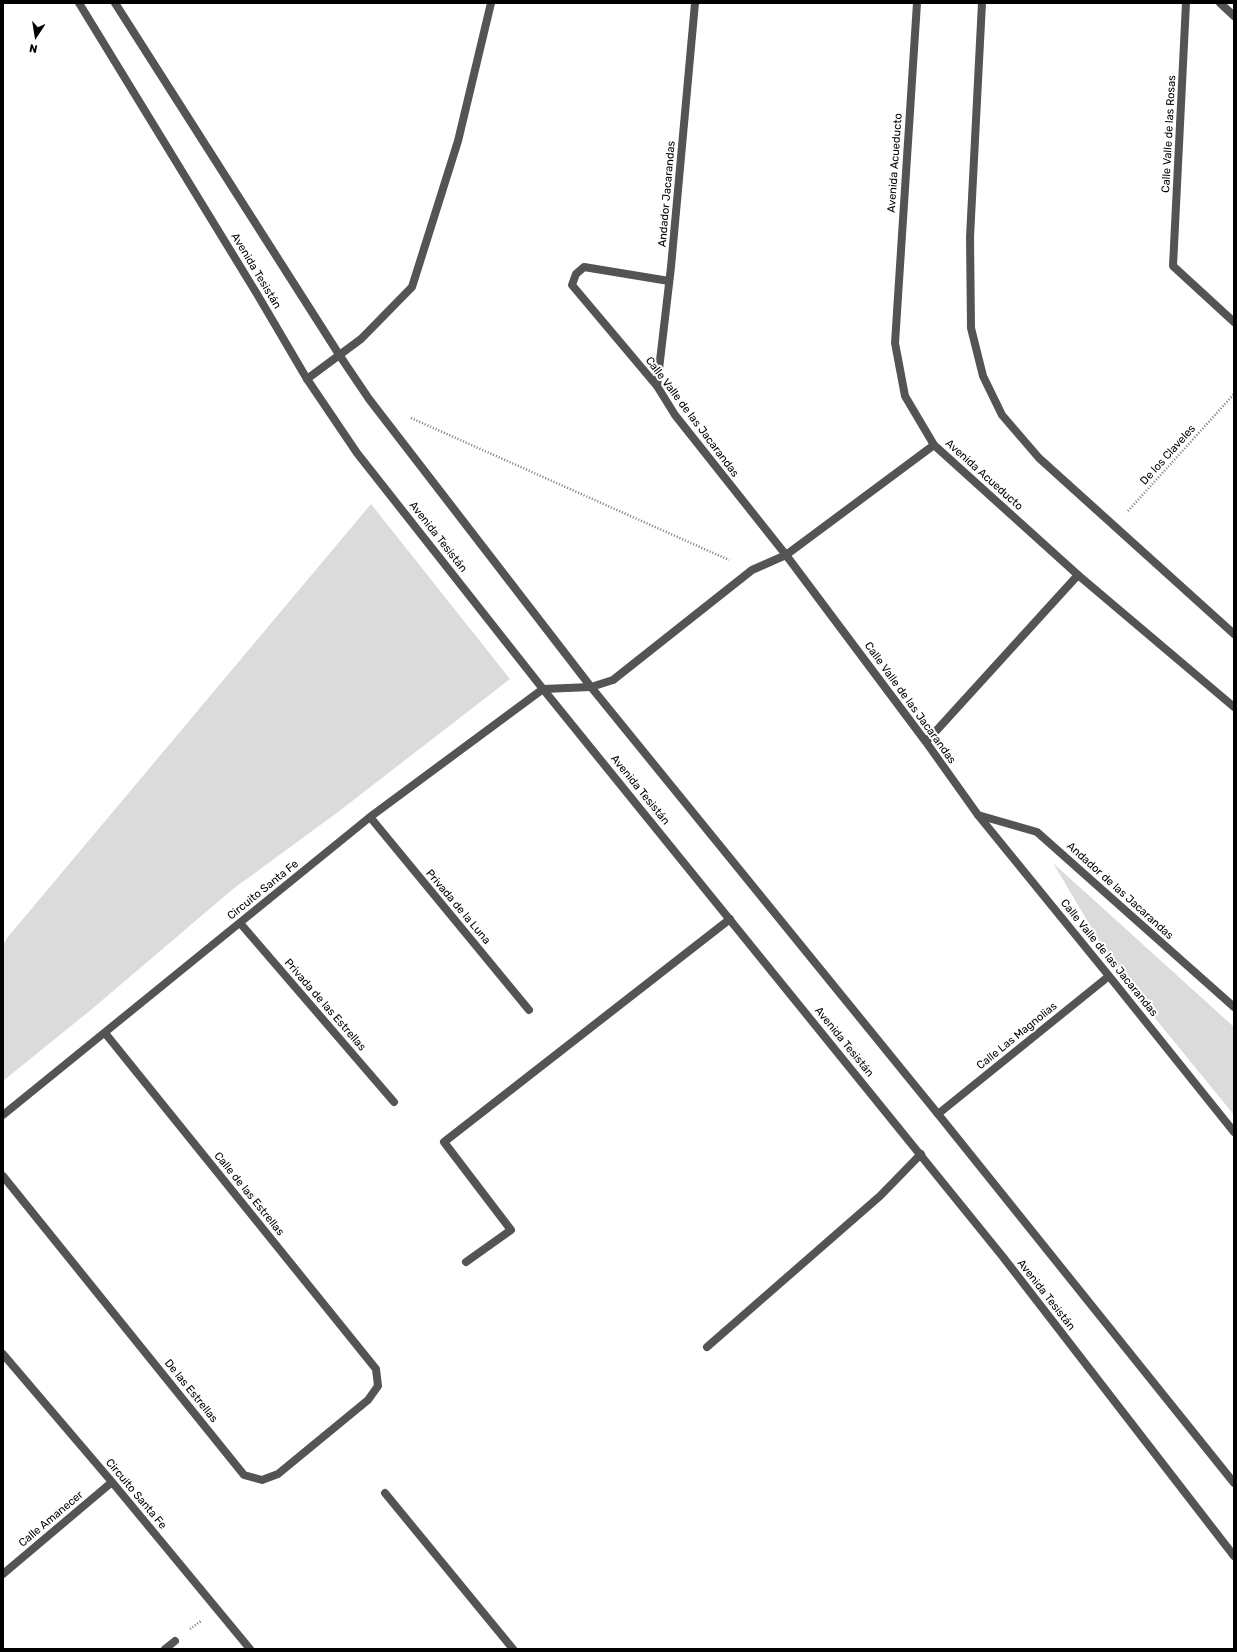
<!DOCTYPE html>
<html>
<head>
<meta charset="utf-8">
<style>
	body { margin:0 }
	#map { position:relative; width:1237px; height:1652px; overflow:hidden; background:#fff; font-family:Rubik,sans-serif }
	canvas { display:block }
	.frame { position:absolute; inset:0; border:4px solid #000; pointer-events:none }
	.north { position:absolute; left:16px; top:16px; width:40px; height:40px; -webkit-text-stroke:3px #fff; paint-order:stroke; rotate:192deg; font-size:11px; font-weight:700; line-height:16px; text-align:center; color:#000 }
	.north::after { content:''; display:block; margin:auto; width:14px; height:18px; background:#000; clip-path:polygon(50% 0,100% 100%,50% 72%,0 100%) }
</style>
</head>
<body>
<div id="map">
<canvas width="1237" height="1652"></canvas>
<div class="frame"></div>
<div class="north">N</div>
</div>
<script>
const context = document.querySelector('canvas').getContext('2d');
context.lineJoin = 'round';
function paint(path, color) {
  context.fillStyle = color;
  context.fill(path, 'evenodd');
}
function strokePath(path, color, width, dash) {
  context.strokeStyle = color;
  context.lineWidth = width;
  context.lineCap = dash ? 'butt' : 'round';
  context.setLineDash(dash || []);
  context.stroke(path);
}
function label(font, color, halo, rows, align = 'center') {
  context.font = font + ' Rubik,sans-serif';
  context.lineWidth = 4;
  context.setLineDash([]);
  context.textBaseline = 'middle';
  context.strokeStyle = halo;
  context.fillStyle = color;
  for (const [text, x, y, turn = 0] of rows) {
    context.save();
    context.translate(x, y);
    context.rotate((+turn || 0) * Math.PI / 180);
    context.textAlign = isNaN(turn) ? turn : align;
    if (halo) context.strokeText(text, 0, 0);
    context.fillText(text, 0, 0);
    context.restore();
  }
}
const green = new Path2D(`
	M371,504L510,679L338,812L233,889L92,1009L3,1081V945L7,938Z
	M1053,863L1234,1027V1115L1119,974Z`);
const path = new Path2D(`
	M411,418L729,560
	M1128,511L1234,394
	M190,1629L201,1621`);
const service = new Path2D(`
	M307,379L361,339L412,287L458,141L491,3
	M466,1262L511,1230L444,1142L730,919
	M707,1347L880,1196L921,1154`);
const minor = new Path2D(`
	M1186,3L1173,266L1234,322
	M1220,3L1234,16
	M669,281L584,267L576,274L572,285L657,386L675,415L786,555L926,742L978,815L1109,976L1234,1132
	M657,386L671,267L695,3
	M926,742L1078,575
	M978,815L1037,832L1234,1007
	M370,817L529,1010
	M240,923L394,1102
	M938,1114L1109,976
	M3,1115L370,817L543,689L591,687L613,680L752,570L786,555L934,445
	M3,1176L244,1475L262,1480L278,1474L368,1400L378,1386L376,1369L105,1033
	M3,1354L112,1482L250,1649
	M385,1493L513,1649
	M3,1574L112,1482
	M165,1649L175,1641`);
const tertiary = new Path2D(`
	M79,3L257,294L307,379L357,453L543,689L1003,1257L1234,1556
	M115,3L340,356L369,399L591,687L938,1114L1234,1483
	M917,3L895,343L905,396L934,445L1078,575L1234,707
	M982,3L970,237L971,328L983,376L1002,415L1039,458L1234,634`);
const streetNames = [
	["Calle Valle de las Rosas",1169,134,-87],
	["Avenida Acueducto",895,163,-86],
	["Andador Jacarandas",667,194,-85],
	["Avenida Tesistán",256,271,59],
	["Calle Valle de las Jacarandas",692,417,53],
	["De los Claveles",1168,455,-48],
	["Avenida Acueducto",984,475,42],
	["Avenida Tesistán",438,537,52],
	["Calle Valle de las Jacarandas",910,703,54],
	["Avenida Tesistán",640,790,51],
	["Circuito Santa Fe",263,890,-39],
	["Andador de las Jacarandas",1120,891,42],
	["Privada de la Luna",458,907,50],
	["Calle Valle de las Jacarandas",1109,958,51],
	["Privada de las Estrellas",325,1005,49],
	["Calle Las Magnolias",1017,1036,-39],
	["Avenida Tesistán",844,1042,51],
	["Calle de las Estrellas",249,1194,51],
	["Avenida Tesistán",1046,1295,52],
	["De las Estrellas",191,1391,51],
	["Circuito Santa Fe",136,1494,50],
	["Calle Amanecer",51,1519,-40]
];
paint(green, '#dbdbdb');
strokePath(path, '#767676', 2.5, [1, 2]);
strokePath(service, '#545454', 8);
strokePath(minor, '#545454', 8);
strokePath(tertiary, '#545454', 8);
label('11px', '#000', '#fff', streetNames);
</script>
</body>
</html>
